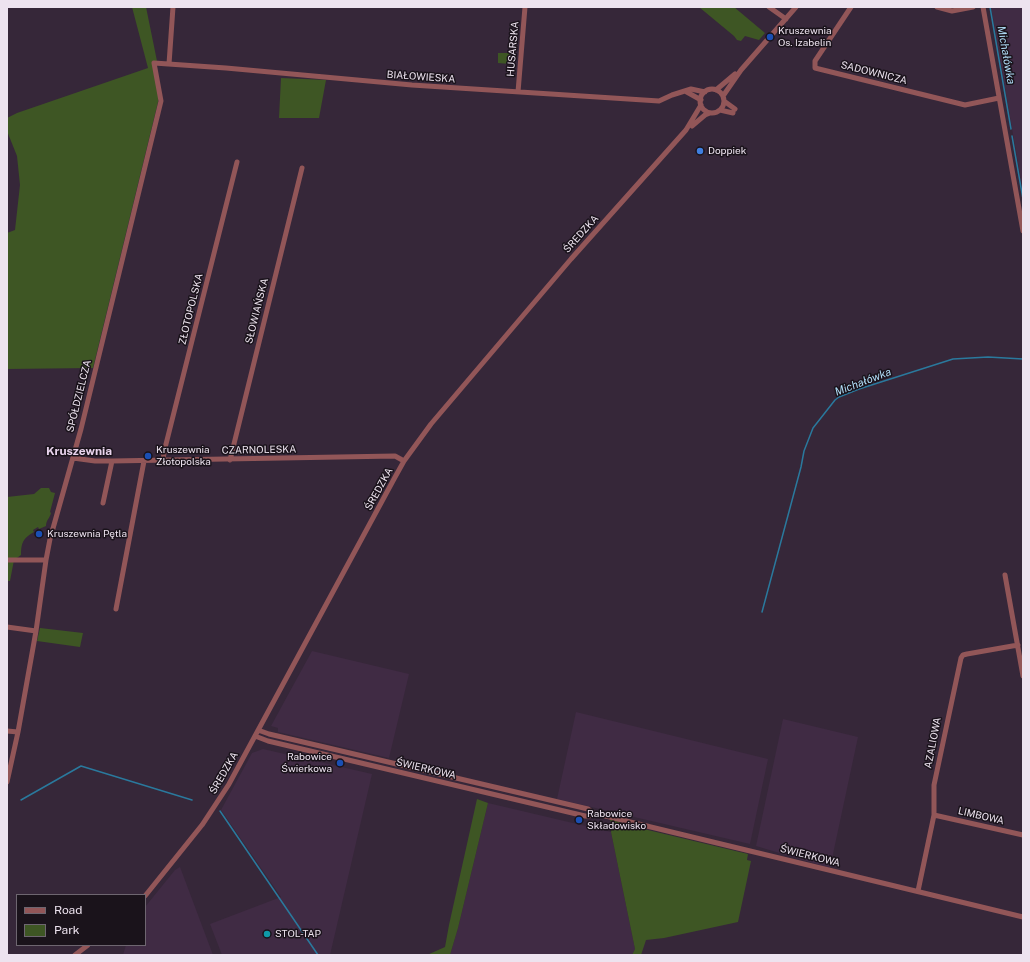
<!DOCTYPE html>
<html>
<head>
<meta charset="utf-8">
<style>
	body { margin:0 }
	#map { position:relative; width:1030px; height:962px; overflow:hidden; background:#362739; font-family:"Public Sans",sans-serif }
	canvas { display:block }
	.frame { position:absolute; inset:0; border:8px solid #ede3ef; pointer-events:none }
	.legend { position:absolute; left:16px; top:894px; width:130px; height:52px; box-sizing:border-box; background:#1a131b; border:1px solid #6e6670; margin:0; padding:5px 7px; list-style:none; font-size:12px; color:#ede3ef }
	.legend li { display:flex; align-items:center; gap:8px; height:20px }
	.legend b { width:20px; border:1px solid #6e6670 }
</style>
</head>
<body>
<div id="map">
<canvas width="1030" height="962"></canvas>
<div class="frame"></div>
<ul class="legend">
<li><b style="height:5px;background:#925658"></b>Road</li>
<li><b style="height:11px;background:#3e5624"></b>Park</li>
</ul>
</div>
<script>
const context = document.querySelector('canvas').getContext('2d');
context.lineJoin = 'round';
function paint(path, color) {
  context.fillStyle = color;
  context.fill(path, 'evenodd');
}
function strokePath(path, color, width, dash) {
  context.strokeStyle = color;
  context.lineWidth = width;
  context.lineCap = dash ? 'butt' : 'round';
  context.setLineDash(dash || []);
  context.stroke(path);
}
function label(font, color, halo, rows, align = 'center') {
  context.font = font + ' "Public Sans",sans-serif';
  context.lineWidth = 3;
  context.setLineDash([]);
  context.textBaseline = 'middle';
  context.strokeStyle = halo;
  context.fillStyle = color;
  for (const [text, x, y, turn = 0] of rows) {
    context.save();
    context.translate(x, y);
    context.rotate((+turn || 0) * Math.PI / 180);
    context.textAlign = isNaN(turn) ? turn : align;
    if (halo) context.strokeText(text, 0, 0);
    context.fillText(text, 0, 0);
    context.restore();
  }
}
const built = new Path2D(`
	M991,7H1023V186H1022Z
	M312,651L409,674L389,758L278,732V728L271,726Z
	M576,712L768,759L750,844L557,799Z
	M783,719L858,737L830,868L756,846Z
	M263,749L372,774L330,955H222L210,924L281,897L221,810L252,753Z
	M488,803L611,832L635,949L632,955H450L458,928Z
	M180,867L213,955H123L126,945H145V907L175,870Z`);
const green = new Path2D(`
	M132,7H146L157,61H152L159,98L93,368L7,369V233L15,230L20,185L17,156L7,131V118L17,113L148,68Z
	M699,7H734L765,33L759,40L745,36L741,41L737,40L734,36Z
	M498,53H512L510,64L498,63Z
	M281,78L326,80L319,118H279Z
	M41,488H49L51,492L55,493L50,512L51,513C50,518 46,520 46,526L39,529L38,527L33,530L34,532C23,538 21,543 21,555L14,560L10,581H7V497L34,494Z
	M40,628L83,633L80,647L37,641Z
	M477,799L488,803L458,928L450,955H427L445,947L449,925Z
	M610,819L627,825L748,854L747,860L751,861L738,922L664,938L646,940L641,955H632L635,949L611,832L612,827Z`);
const stream = new Path2D(`
	M990,7L1011,129
	M1012,136L1023,199
	M762,612L801,467L804,451L813,428L835,400L839,397L859,389L953,359L988,357L1023,359
	M21,800L81,766L192,800
	M7,811V809
	M220,811L318,955`);
const minor = new Path2D(`
	M769,7L786,19
	M851,7L815,61V68L965,105L999,98
	M937,7L952,11L973,7
	M983,7L1023,231
	M169,64L173,7
	M700 101a12 12 0 1 1 24 0a12 12 0 1 1-24 0Z
	M716,90L735,74
	M685,91L701,100
	M518,92L525,7
	M723,96L741,70L796,7
	M724,101L735,109
	M720,110L733,113
	M692,126L705,115L710,113
	M73,458L95,461H112L395,456L404,461
	M230,460L302,168
	M163,461L164,452L237,162
	M103,503L112,461
	M7,560H46
	M1005,575L1023,676
	M116,609L144,461
	M7,627L36,631
	M258,730L269,734L588,809L593,813L1023,917
	M7,731L18,732
	M255,736L268,741L585,816H589L593,813
	M7,782L18,732L36,631L46,560L50,539L81,429L161,101L154,63L226,68L412,85L659,101L672,95L691,89L705,92
	M934,815L1023,835
	M918,891L934,815V785L961,658L963,655L967,654L1018,645
	M145,896L202,825L229,784L394,479L404,461L431,424L571,259L686,130L701,105
	M75,955L88,945`);
const markers = [
	[770,37,4,"#1a4fb4"],
	[700,151,4,"#3f7fe0"],
	[148,456,4,"#1a4fb4"],
	[39,534,4,"#1a4fb4"],
	[340,763,4,"#1a4fb4"],
	[579,820,4,"#1a4fb4"],
	[267,934,4,"#0f9aa8"]
];
const poiNames = [
	["Kruszewnia",778,31],
	["Os. Izabelin",778,43],
	["Doppiek",708,151],
	["Kruszewnia",156,450],
	["Złotopolska",156,462],
	["Kruszewnia Pętla",47,534],
	["Rabowice",332,757,"right"],
	["Świerkowa",332,769,"right"],
	["Rabowice",587,814],
	["Składowisko",587,826],
	["STOL-TAP",275,934]
];
const streetNames = [
	["HUSARSKA",513,49,-85],
	["SADOWNICZA",874,73,14],
	["BIAŁOWIESKA",421,77,4],
	["ŚREDZKA",581,234,-48],
	["ZŁOTOPOLSKA",191,309,-76],
	["SŁOWIAŃSKA",257,311,-76],
	["SPÓŁDZIELCZA",79,396,-76],
	["CZARNOLESKA",259,450,-1],
	["ŚREDZKA",379,489,-61],
	["AZALIOWA",933,743,-79],
	["ŚWIERKOWA",426,769,13],
	["ŚREDZKA",224,773,-60],
	["LIMBOWA",981,816,13],
	["ŚWIERKOWA",810,856,14]
];
const waterNames = [
	["Michałówka",1006,55,80],
	["Michałówka",863,382,-21]
];
const quarterNames = [
	["Kruszewnia",79,451]
];
paint(built, '#402b44');
paint(green, '#3e5624');
strokePath(stream, '#2a799d', 1.5);
strokePath(minor, '#925658', 5);
for (const [x, y, r, color] of markers) {
  const dot = new Path2D();
  dot.arc(x, y, r, 0, 2 * Math.PI);
  context.fillStyle = color;
  context.fill(dot);
  strokePath(dot, '#1a131b', 1.5);
}
label('10px', '#ede3ef', '#1a131b', poiNames, 'left');
label('10px', '#ede3ef', '#1a131b', streetNames);
label('italic 11px', '#b1def8', '#1a131b', waterNames);
label('bold 12px', '#e9d4ed', '#1a131b', quarterNames);
</script>
</body>
</html>
